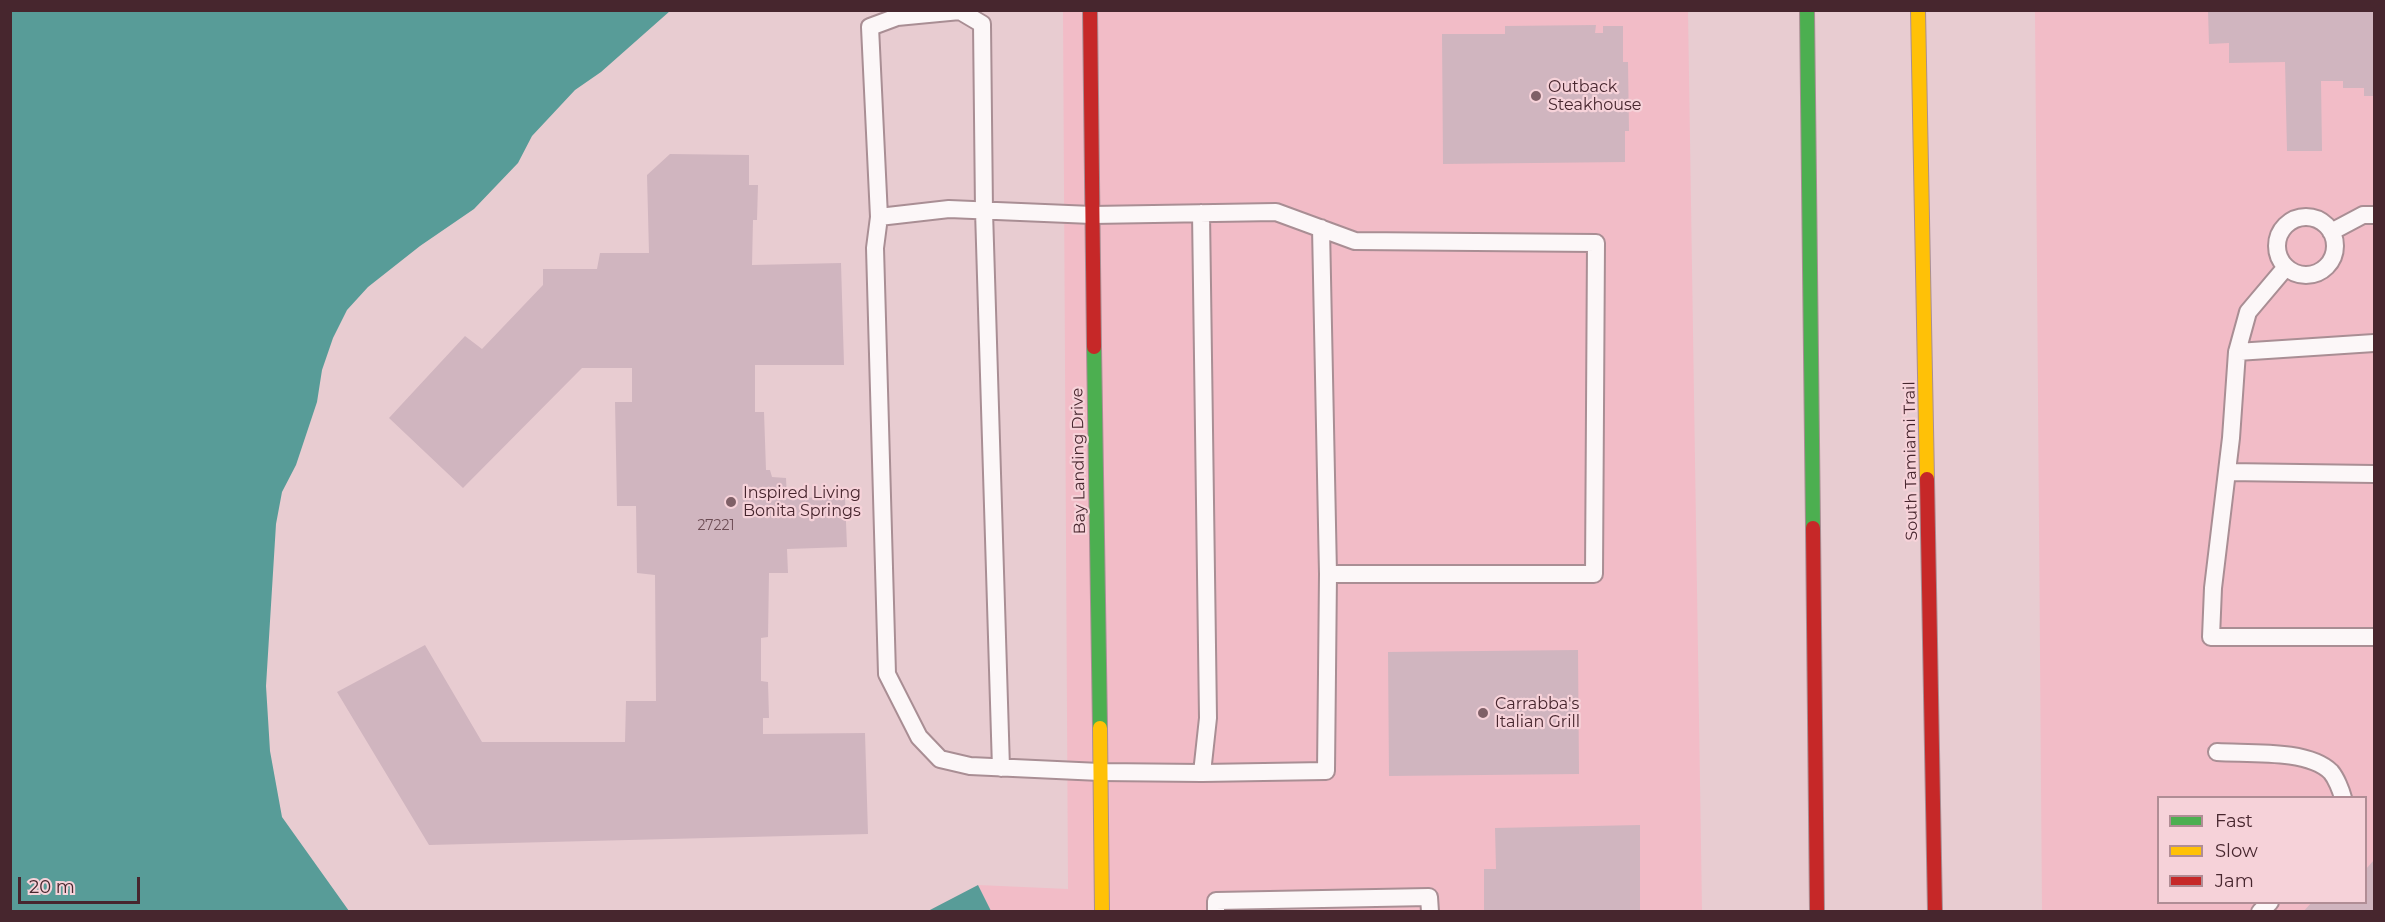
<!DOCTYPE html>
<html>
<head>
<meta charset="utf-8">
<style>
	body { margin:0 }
	#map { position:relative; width:2385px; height:922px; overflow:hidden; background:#e8ccd1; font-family:Montserrat,sans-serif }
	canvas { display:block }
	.frame { position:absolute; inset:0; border:12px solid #47262e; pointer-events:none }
	.legend { position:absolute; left:2157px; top:796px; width:210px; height:108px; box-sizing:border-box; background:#f6d2d9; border:2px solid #b08d95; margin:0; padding:8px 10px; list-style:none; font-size:18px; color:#47262e }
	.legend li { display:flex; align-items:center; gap:12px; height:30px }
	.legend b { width:30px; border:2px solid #b08d95 }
	.scale { position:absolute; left:18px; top:877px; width:122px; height:27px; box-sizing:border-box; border:3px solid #47262e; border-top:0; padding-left:8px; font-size:18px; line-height:21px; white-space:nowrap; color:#47262e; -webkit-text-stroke:4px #f6d2d9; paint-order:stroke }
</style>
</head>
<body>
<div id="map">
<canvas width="2385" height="922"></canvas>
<div class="frame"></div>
<ul class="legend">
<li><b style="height:8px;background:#4caf50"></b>Fast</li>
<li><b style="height:8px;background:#ffc107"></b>Slow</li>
<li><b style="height:8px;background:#c62828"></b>Jam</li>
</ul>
<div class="scale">20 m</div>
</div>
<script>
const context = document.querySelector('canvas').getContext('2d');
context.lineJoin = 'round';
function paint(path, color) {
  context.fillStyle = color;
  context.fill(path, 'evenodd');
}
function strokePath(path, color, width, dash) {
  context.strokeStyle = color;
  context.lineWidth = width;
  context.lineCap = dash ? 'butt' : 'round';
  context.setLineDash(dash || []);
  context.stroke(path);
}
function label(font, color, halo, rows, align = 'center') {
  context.font = font + ' Montserrat,sans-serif';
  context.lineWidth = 4.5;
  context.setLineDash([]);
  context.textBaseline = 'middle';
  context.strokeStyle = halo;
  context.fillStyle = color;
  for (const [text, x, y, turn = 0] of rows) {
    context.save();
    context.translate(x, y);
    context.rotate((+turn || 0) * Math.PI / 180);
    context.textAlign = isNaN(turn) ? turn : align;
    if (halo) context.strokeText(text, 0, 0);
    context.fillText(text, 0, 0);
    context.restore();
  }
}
const built = new Path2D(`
	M1063,11H1688L1702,911L991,912L978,885L1068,889Z
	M2035,11H2374V911H2042ZM2158,798H2366V902H2158Z`);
const water = new Path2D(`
	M10,11H670L601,72L575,90L532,136L518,163L474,209L420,246L368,287L347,310L333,338L322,370L317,402L296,465L282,492L276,524L266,686L270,751L282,817L349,911H11Z
	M978,885L991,911H928Z`);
const building = new Path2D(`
	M2208,10H2374V96H2364V88H2343V81H2321L2322,151H2287L2285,62L2229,63V43L2209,44Z
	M1596,25L1595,33H1603V26H1623V62H1628L1629,131H1625V162L1443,164L1442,34H1505V26Z
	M670,154L749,155V185H758L757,220H753L752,265L841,263L844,365H755V412H764L766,470H770L772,477L786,478L787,498L845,497L847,547L787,549L788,573H769L768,637L761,638V681L768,682L769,718H763V734L865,733L868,834L429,845L337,692L425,645L482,742H625L626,701H656L655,575L637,573L636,506H617L615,402H632V368H582L463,488L389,418L465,336L482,349L543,285V269H597L600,253H649L647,175Z
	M1578,650L1579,774L1389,776L1388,652Z
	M1640,825V912H1484V869H1496L1495,828Z
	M2374,860V912H2303L2312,902H2366V869Z`);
const lane = new Path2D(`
	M1201,213L1208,718L1202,773L1326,771L1328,574
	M2277 246a29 29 0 1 1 58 0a29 29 0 1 1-58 0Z
	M879,217L870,27L897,17L960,11L982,24L984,211L1001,768
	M2331,232L2363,215H2374
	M2374,343L2237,352L2231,438L2213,588L2211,637H2374
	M2237,352L2248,312L2286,267
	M2227,472L2374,474
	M2217,752C2248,754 2308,749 2331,772C2336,778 2341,790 2343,798
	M1202,773L1100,772L970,766L940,759L919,737L887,674L875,248L879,217L949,209L1092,215L1276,212L1355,241L1596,243L1594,574H1328L1321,228
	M1216,912V901L1429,897L1430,912
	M2260,912L2270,902`);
const fast = new Path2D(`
	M1807,10L1813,528
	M1094,347L1100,728`);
const slow = new Path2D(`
	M1918,10L1927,479
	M1100,728L1102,912`);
const jam = new Path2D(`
	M1090,10L1094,347
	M1927,479L1935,912
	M1813,528L1817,912`);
const markers = [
	[1536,96,6,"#7f6067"],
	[731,502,6,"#7f6067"],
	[1483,713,6,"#7f6067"]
];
const numberNames = [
	["27221",716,526]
];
const poiNames = [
	["Outback",1548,87],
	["Steakhouse",1548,105],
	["Inspired Living",743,493],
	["Bonita Springs",743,511],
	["Carrabba's",1495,704],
	["Italian Grill",1495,722]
];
const streetNames = [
	["Bay Landing Drive",1079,461,-91],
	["South Tamiami Trail",1911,461,-91]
];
paint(built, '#f2bcc7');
paint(water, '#589c98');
paint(building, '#d0b5bf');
strokePath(lane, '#a98e94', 20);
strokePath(fast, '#a98e94', 16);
strokePath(slow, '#a98e94', 16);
strokePath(jam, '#a98e94', 16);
strokePath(lane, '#fcf7f8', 16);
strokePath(fast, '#4caf50', 14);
strokePath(slow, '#ffc107', 14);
strokePath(jam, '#c62828', 14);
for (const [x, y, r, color] of markers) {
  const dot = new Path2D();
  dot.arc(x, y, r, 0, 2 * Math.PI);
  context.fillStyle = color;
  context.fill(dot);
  strokePath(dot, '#f6d2d9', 2);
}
label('14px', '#6c4c54', null, numberNames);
label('16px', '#47262e', '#f6d2d9', poiNames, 'left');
label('16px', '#47262e', '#f6d2d9', streetNames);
</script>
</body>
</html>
